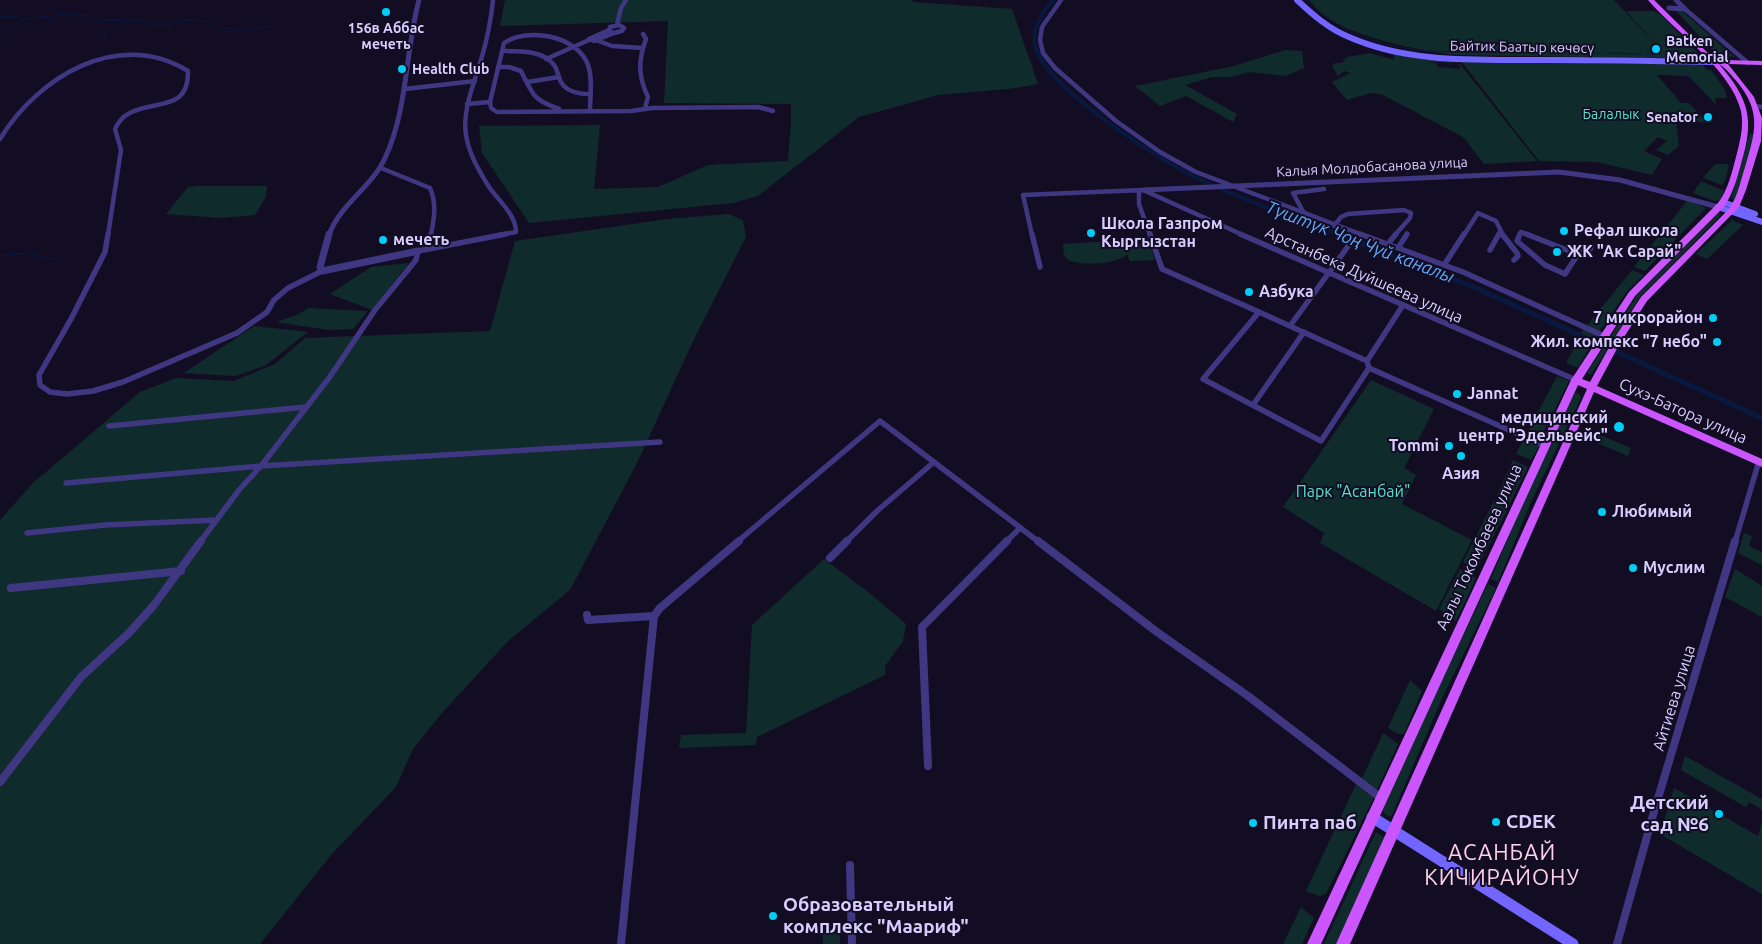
<!DOCTYPE html>
<html>
<head>
<meta charset="utf-8">
<style>
	body { margin:0 }
	canvas { display:block; background:#120d22 }
</style>
</head>
<body>
<canvas width="1762" height="944"></canvas>
<script>
const context = document.querySelector('canvas').getContext('2d');
context.lineJoin = 'round';
function paint(path, color) {
  context.fillStyle = color;
  context.fill(path, 'evenodd');
}
function strokePath(path, color, width, dash) {
  context.strokeStyle = color;
  context.lineWidth = width;
  context.lineCap = dash ? 'butt' : 'round';
  context.setLineDash(dash || []);
  context.stroke(path);
}
function label(font, color, halo, rows, align = 'center') {
  context.font = font + ' Ubuntu,sans-serif';
  context.lineWidth = 4;
  context.setLineDash([]);
  context.textBaseline = 'middle';
  context.strokeStyle = halo;
  context.fillStyle = color;
  for (const [text, x, y, turn = 0] of rows) {
    context.save();
    context.translate(x, y);
    context.rotate((+turn || 0) * Math.PI / 180);
    context.textAlign = isNaN(turn) ? turn : align;
    if (halo) context.strokeText(text, 0, 0);
    context.fillText(text, 0, 0);
    context.restore();
  }
}
const green = new Path2D(`
	M505,0H912L913,2L1012,9L1038,84L1008,89L938,95L859,117L758,196L733,203L529,223L482,153L479,126L600,125L594,189L658,187L708,165L788,161L791,122V104L664,103L668,21L500,26Z
	M1309,0H1614L1660,49L1626,11H1654L1662,16L1701,56H1667L1669,58L1457,55C1421,51 1355,38 1325,16C1319,12 1314,5 1309,0Z
	M1676,11H1682L1735,57L1718,56Z
	M1285,50L1302,51L1304,68L1286,76L1249,72L1231,77H1212L1185,85L1237,114L1233,122L1186,96L1160,106L1135,86L1234,66Z
	M1383,50L1454,63L1429,62L1437,64V67L1461,69L1458,64H1460L1537,161L1484,164L1463,137L1383,95L1371,93L1347,100L1332,82L1350,73L1344,71L1338,76L1332,66L1335,63H1342L1347,57L1370,53L1394,60V55L1381,51Z
	M1461,61L1703,65L1707,70H1711L1724,88L1727,98H1715L1716,105L1689,76L1657,75L1681,103H1689L1708,123L1676,120L1679,146L1668,155L1656,150L1667,141L1658,137L1644,151L1662,159L1652,175L1597,162L1539,161Z
	M1750,133L1754,135L1735,200L1731,198Z
	M1715,164H1727L1729,166L1725,181L1722,185L1703,178Z
	M1701,181L1724,191L1720,200L1715,201L1693,193Z
	M198,186H267L266,197L255,215L221,218L166,214L188,187Z
	M1688,200L1706,208L1645,271L1634,267Z
	M1718,213L1722,214L1640,297L1591,375L1587,373L1637,295Z
	M728,214L743,220L746,237L695,337L637,463L570,590L508,641L442,713L413,749L396,787L331,855L260,944H0V520L33,483L140,392L176,378L234,381L275,364L305,338L490,331L515,241L668,219Z
	M1732,220L1743,225L1707,259L1696,254Z
	M1114,241H1138L1139,244L1149,243L1155,260L1130,261L1127,254C1121,264 1076,267 1067,259C1062,254 1064,249 1063,244Z
	M409,263L372,310L330,294L371,267Z
	M1632,270L1644,275L1628,290L1594,339L1581,333Z
	M309,308L368,311L353,329L328,330L276,322L297,315Z
	M254,326L308,332L266,365L236,376L184,373Z
	M1579,338L1592,343L1578,368L1566,363Z
	M1557,376L1569,381L1539,441L1526,435Z
	M1371,380L1434,409L1404,468L1416,475L1402,504L1472,540L1436,611L1320,543L1324,533L1283,507Z
	M1574,393H1578L1581,397L1579,402L1531,502L1498,582L1491,579L1534,477Z
	M1598,434L1631,448L1628,456L1595,442Z
	M1524,439L1539,446L1531,460L1516,454Z
	M1513,460L1528,467L1510,503L1497,495Z
	M1494,501L1508,508L1476,570L1463,562Z
	M1744,533L1752,536L1749,546L1762,552V565L1738,553Z
	M824,559L872,595L906,624L903,641L885,666V675L757,737L756,745L679,748L681,735L746,733L752,625Z
	M1460,569L1476,578L1456,621L1439,609Z
	M1735,569L1762,586V617L1725,597Z
	M1488,584L1496,588L1443,696L1392,815L1389,817L1384,813L1383,809L1422,722Z
	M1410,680L1422,691L1404,734H1398L1388,728Z
	M1383,733L1398,744L1376,792L1361,781Z
	M1685,756L1762,799V810L1749,802L1746,807L1681,770Z
	M1356,784L1374,797L1326,894L1319,896L1306,891Z
	M1674,788L1758,836L1762,822V894L1660,834Z
	M1376,832L1385,838L1336,944H1324Z
	M1301,907L1314,918L1302,944H1283Z
	M840,928V944H823V929Z`);
const stream = new Path2D(`
	M1306,0C1358,49 1414,54 1483,51
	M0,17L12,16L24,19L69,14L88,16L97,21L140,20L153,26L173,24L184,20L213,22L214,28L229,32L273,26
	M0,31L13,25
	M0,36L23,19
	M99,45L105,39L104,37L108,30L132,21
	M5,46L32,18
	M1491,51H1498
	M1504,51H1513
	M1517,51H1525
	M1528,51L1600,53
	M1606,53L1641,54
	M1647,54H1653
	M1668,55H1696
	M1682,70L1707,96
	M0,256L25,253L59,260`);
const canalFar1 = new Path2D(`
	M1053,0C1042,13 1030,30 1036,48C1049,90 1163,163 1203,181C1247,202 1295,217 1341,235`);
const canal = new Path2D(`
	M1337,234L1476,288L1762,418`);
const minorFar2 = new Path2D(`
	M493,0C491,20 487,40 481,60C474,84 462,110 466,135C469,154 479,171 489,187C499,201 516,215 516,232L500,235
	M1061,0L1042,27L1040,40L1043,53L1055,68L1116,121L1160,152L1196,172L1363,235
	M1685,9L1748,63
	M617,25L621,8L626,0
	M619,25L624,28L622,31L614,33L609,31L610,27Z
	M609,30L589,39L594,41L614,33
	M643,34L646,39C638,61 638,76 648,97L645,108
	M596,40L612,46L643,48
	M502,51C519,51 543,50 554,65C557,69 558,75 560,80C565,92 578,94 590,94
	M546,59L589,40
	M498,67H509L521,71C533,95 533,100 559,109
	M527,82L559,77
	M405,89L475,81
	M467,104L490,102
	M1755,106L1762,107
	M590,111C590,96 593,79 588,65C577,35 527,27 504,43L490,102L491,108L497,112L631,111L652,108L758,107L773,111
	M0,139C38,77 118,28 188,71C189,113 153,99 128,114C122,117 118,123 115,129L121,150L108,235
	M381,168L430,188C437,204 434,219 431,235
	M1139,191V204L1150,235
	M1305,215L1293,193L1324,189
	M1334,226L1341,217L1348,214L1404,210L1411,213L1410,218L1395,235
	M1032,235L1023,195L1143,190L1243,235
	M1464,235L1478,213L1496,221L1503,235
	M1498,235L1500,232
	M1520,235L1521,232L1529,235`);
const minorFar1 = new Path2D(`
	M108,234L105,252L71,319L39,375L40,385L50,392L67,394L93,391L123,382L237,333L267,312L274,300L288,288L322,271
	M1032,234L1040,267
	M1150,234L1162,269L1259,312
	M1240,234L1576,380
	M1360,234L1463,272L1604,336
	M1502,234L1517,253L1518,256L1514,260
	M1520,234L1517,241L1545,265L1565,274L1582,248
	M1526,234L1577,254
	M1387,245L1396,234
	M1398,248L1407,234
	M428,249L431,234
	M1490,250L1499,234
	M1589,251L1591,248
	M1444,265L1464,234
	M1259,312L1367,361L1369,368L1321,441L1203,379Z
	M1290,326L1349,245
	M1367,361L1403,305
	M1369,368L1545,446
	M1253,405L1304,332
	M109,426L306,407
	M66,483L261,466L660,442
	M27,533L105,525L217,520
	M200,542L239,490L261,466L329,378L375,310L416,260L418,251L506,234
	M737,542L880,421L1039,542
	M846,542L877,511L934,462
	M1006,542L1020,528
	M1735,542L1759,461`);
const minor = new Path2D(`
	M1038,541L1157,632L1248,696L1381,798
	M830,558L847,541
	M11,588L181,571
	M587,615L588,620L654,616L621,944
	M654,616L660,608L739,541
	M928,766L922,627L1007,541
	M0,782L81,677L129,633L154,605L201,541
	M850,865L852,944
	M1617,944L1653,815L1735,541`);
const tertiaryFar1 = new Path2D(`
	M1669,8L1685,9L1676,0
	M1143,190L1559,172L1620,180L1718,207
	M329,235C340,204 372,187 385,158C408,109 405,52 419,0`);
const tertiary = new Path2D(`
	M329,234L320,267L322,271L418,251`);
const secondaryFar1 = new Path2D(`
	M1297,0C1313,15 1329,29 1349,37C1412,65 1486,59 1552,60C1605,60 1659,61 1712,62
	M1723,202L1755,214
	M1718,207L1762,222`);
const secondary = new Path2D(`
	M1372,817L1573,944`);
const primary = new Path2D(`
	M1648,0H1654L1716,61L1715,58L1718,56L1724,60L1762,61V65L1728,64L1754,97L1762,118L1761,141L1746,190L1739,207L1647,301L1619,345L1597,386L1762,459V467L1594,392L1350,944H1336L1587,389L1578,385L1321,944H1307L1571,380L1629,292L1718,203C1728,190 1732,172 1736,157C1740,142 1744,126 1741,111C1731,69 1675,32 1648,0ZM1719,64C1726,68 1732,76 1738,83C1762,113 1755,133 1745,167C1740,182 1738,197 1728,210L1641,297L1612,342L1590,382L1582,379L1635,296L1724,207C1733,193 1737,179 1741,164C1755,119 1749,99 1719,64Z`);
const markers = [
	[386,12,5,"#00cef9"],
	[1656,49,5,"#00cef9"],
	[402,69,5,"#00cef9"],
	[1708,117,5,"#00cef9"],
	[1564,231,5,"#00cef9"],
	[1091,233,5,"#00cef9"],
	[383,240,5,"#00cef9"],
	[1557,252,5,"#00cef9"],
	[1249,292,5,"#00cef9"],
	[1713,318,5,"#00cef9"],
	[1717,342,5,"#00cef9"],
	[1457,394,5,"#00cef9"],
	[1619,427,6,"#00cef9"],
	[1449,446,5,"#00cef9"],
	[1461,456,5,"#00cef9"],
	[1602,512,5,"#00cef9"],
	[1633,568,5,"#00cef9"],
	[1719,814,5,"#00cef9"],
	[1496,822,5,"#00cef9"],
	[1253,823,5,"#00cef9"],
	[773,916,5,"#00cef9"]
];
const farPoinames = [
	["156в Аббас",386,28,"center"],
	["мечеть",386,44,"center"],
	["Batken",1666,41],
	["Memorial",1666,57],
	["Health Club",412,69],
	["Senator",1698,117,"right"]
];
const farStreetnames = [
	["Байтик Баатыр көчөсү",1522,47,1],
	["Калыя Молдобасанова улица",1372,167,-3]
];
const farParknames = [
	["Балалык",1611,114]
];
const poiNames = [
	["Школа Газпром",1101,224],
	["Кыргызстан",1101,242],
	["Рефал школа",1574,231],
	["мечеть",393,240],
	["ЖК \"Ак Сарай\"",1567,252],
	["Азбука",1259,292],
	["7 микрорайон",1703,318,"right"],
	["Жил. компекс \"7 небо\"",1707,342,"right"],
	["Jannat",1467,394],
	["медицинский",1608,418,"right"],
	["центр \"Эдельвейс\"",1608,436,"right"],
	["Tommi",1439,446,"right"],
	["Азия",1461,474,"center"],
	["Любимый",1612,512],
	["Муслим",1643,568]
];
const streetNames = [
	["Арстанбека Дуйшеева улица",1364,275,24],
	["Сухэ-Батора улица",1683,411,24],
	["Аалы Токомбаева улица",1479,547,-65],
	["Айтиева улица",1674,698,-73]
];
const parkNames = [
	["Парк \"Асанбай\"",1353,492]
];
const waterNames = [
	["Түштүк Чоң Чүй каналы",1360,242,21]
];
const nearPoinames = [
	["Детский",1709,803,"right"],
	["сад №6",1709,825,"right"],
	["CDEK",1506,822],
	["Пинта паб",1263,823],
	["Образовательный",783,905],
	["комплекс \"Маариф\"",783,927]
];
const nearQuarternames = [
	["АСАНБАЙ",1502,853],
	["КИЧИРАЙОНУ",1502,878]
];
paint(green, '#102b2c');
strokePath(stream, '#08183f', 1);
strokePath(canalFar1, '#08183f', 4);
strokePath(canal, '#08183f', 5);
strokePath(minorFar2, '#3f3782', 4.5);
strokePath(minorFar1, '#3f3782', 5.5);
strokePath(minor, '#3f3782', 8);
strokePath(tertiaryFar1, '#3f3782', 5);
strokePath(tertiary, '#3f3782', 7);
strokePath(secondaryFar1, '#7365ff', 6);
strokePath(secondary, '#7365ff', 11);
paint(primary, '#cb55ff');
for (const [x, y, r, color] of markers) {
  const dot = new Path2D();
  dot.arc(x, y, r, 0, 2 * Math.PI);
  context.fillStyle = color;
  context.fill(dot);
  strokePath(dot, '#120d22', 2);
}
label('bold 14px', '#d7ceff', '#120d22', farPoinames, 'left');
label('14px', '#d7ceff', '#120d22', farStreetnames);
label('14px', '#57e1c9', '#120d22', farParknames);
label('bold 16px', '#d7ceff', '#120d22', poiNames, 'left');
label('16px', '#d7ceff', '#120d22', streetNames);
label('16px', '#57e1c9', '#120d22', parkNames);
label('italic 18px', '#5ca8ff', '#120d22', waterNames);
label('bold 19px', '#d7ceff', '#120d22', nearPoinames, 'left');
context.letterSpacing = '1px';
label('22px', '#ffd0ea', '#120d22', nearQuarternames);
context.letterSpacing = '0px';
</script>
</body>
</html>
